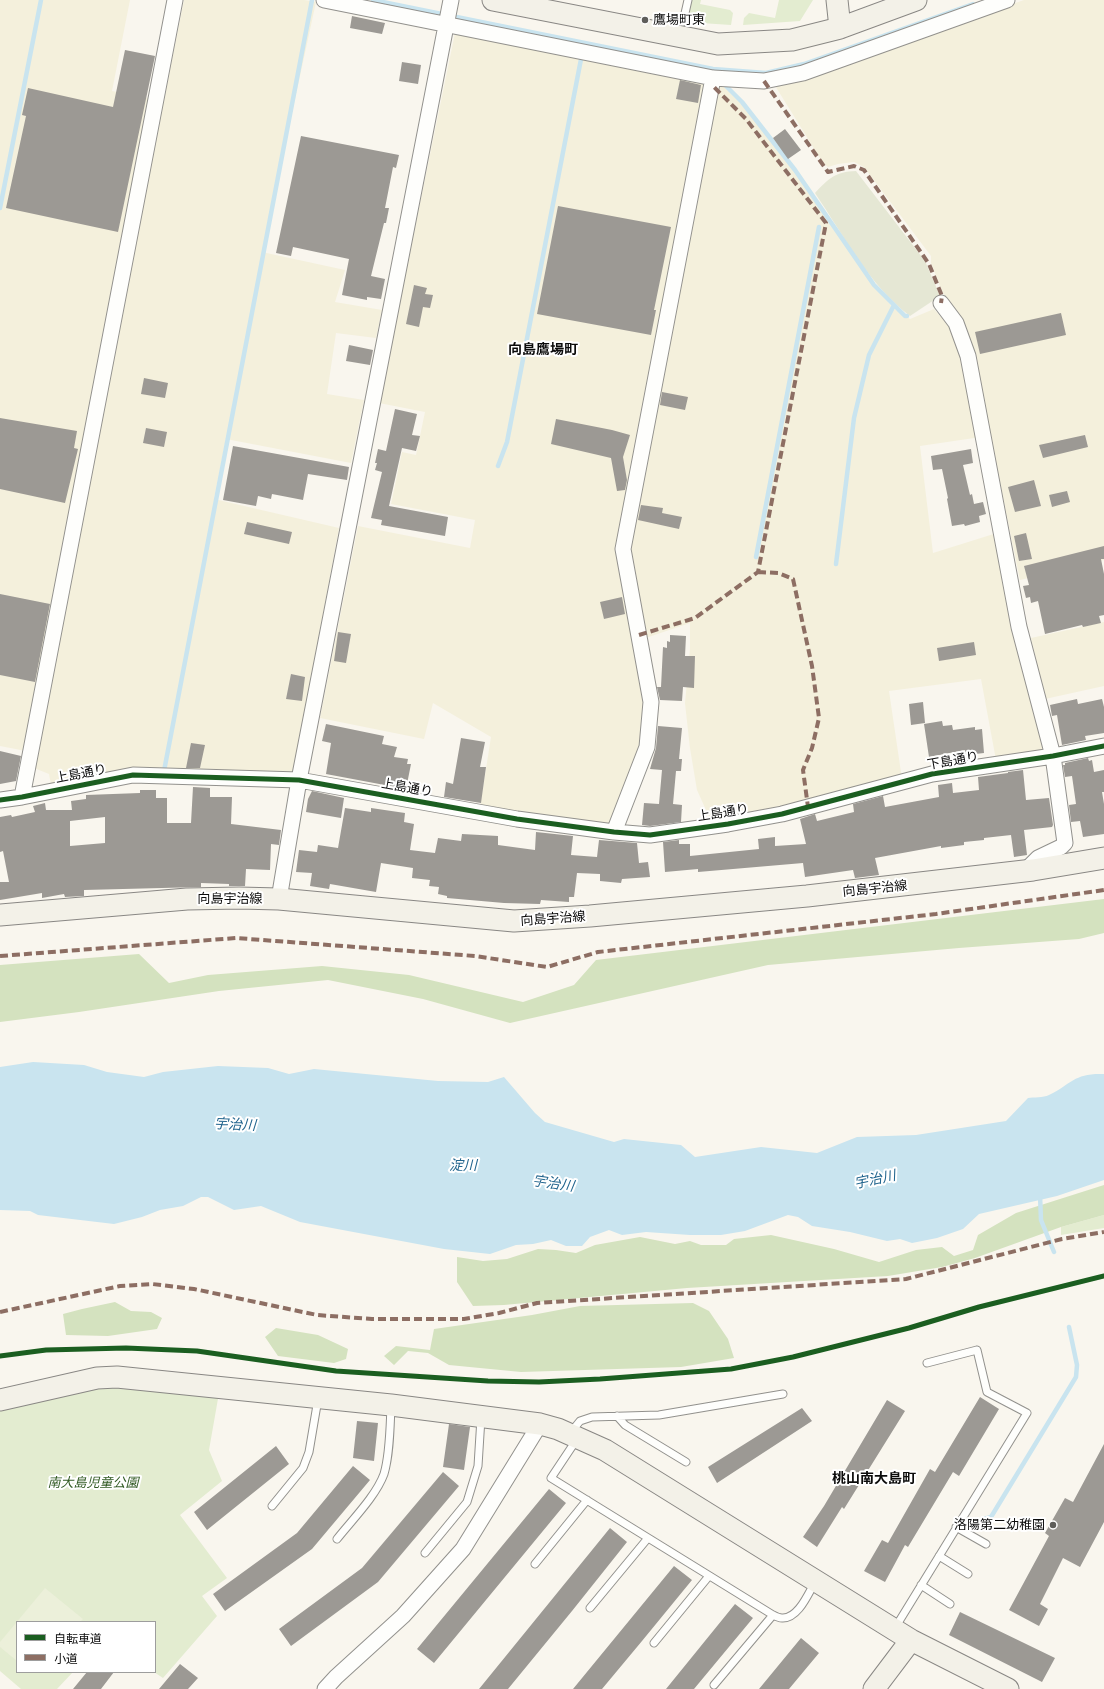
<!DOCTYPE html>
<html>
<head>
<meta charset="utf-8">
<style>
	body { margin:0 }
	#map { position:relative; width:1104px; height:1689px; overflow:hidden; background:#f9f6ee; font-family:Lora,"Noto Sans JP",serif }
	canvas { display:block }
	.legend { position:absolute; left:16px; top:1621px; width:140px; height:52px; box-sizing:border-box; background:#fff; border:1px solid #9d9d9d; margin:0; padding:5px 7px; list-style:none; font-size:12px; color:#0b0b0b }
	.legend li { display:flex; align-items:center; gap:8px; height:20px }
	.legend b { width:20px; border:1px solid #9d9d9d }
</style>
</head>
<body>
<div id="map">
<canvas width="1104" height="1689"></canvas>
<ul class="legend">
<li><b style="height:5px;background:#1b5e20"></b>自転車道</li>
<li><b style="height:5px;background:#8d6e63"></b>小道</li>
</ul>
</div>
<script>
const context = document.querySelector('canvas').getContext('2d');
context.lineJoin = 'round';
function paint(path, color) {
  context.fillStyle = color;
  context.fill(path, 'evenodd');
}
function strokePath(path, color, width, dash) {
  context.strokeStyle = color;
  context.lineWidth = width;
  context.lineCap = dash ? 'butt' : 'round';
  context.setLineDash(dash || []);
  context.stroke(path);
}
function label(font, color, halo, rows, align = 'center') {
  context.font = font + ' Lora,"Noto Sans JP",serif';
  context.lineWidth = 4;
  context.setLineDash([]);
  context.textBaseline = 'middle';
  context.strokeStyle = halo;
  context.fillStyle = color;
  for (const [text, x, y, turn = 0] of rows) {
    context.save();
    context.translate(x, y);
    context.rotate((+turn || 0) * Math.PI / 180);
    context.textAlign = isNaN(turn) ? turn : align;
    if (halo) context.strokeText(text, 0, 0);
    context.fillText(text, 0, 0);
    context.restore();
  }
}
const farmland = new Path2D(`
	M0,0H130L112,91L154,99L26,751L0,746Z
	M184,0H304L316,2L262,252L345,270L335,302L382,310L376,338L336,333L327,394L364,400L351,463L226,439L214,499L339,528L293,775L51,785L49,774L29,766Z
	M1024,0H1104V560L1020,580L979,381L966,332L942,291L931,263V256L864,167L854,162L838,164L828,167L823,163L774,84L793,81Z
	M456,28L720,83L753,115L826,213L871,280L893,308L910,319L934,309L957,336L981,437L920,446L933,553L1000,532L1044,754L996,760L981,679L889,691L902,779L711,821L697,790L690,748L685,703L690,649V623L634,642L647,722L615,828L480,807L491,737L433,703L424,739L320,718L358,526L470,548L475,520L391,504L402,452L416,455L425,412L379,403Z
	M1104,622V686L1045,699L1031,638Z`);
const green = new Path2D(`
	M690,0H701L700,4L730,10L733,13L731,25L701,23L687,20Z
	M779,0H813L800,21L743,25L744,18L749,13L775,18Z
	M1104,1215V1228L1061,1235V1227Z
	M117,1384L219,1393L209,1450L222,1481L180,1515L227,1578L202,1596L217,1616L163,1678L154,1672H155V1622H17V1672H73L57,1689H21L0,1671V1409Z`);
const forest = new Path2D(`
	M1104,899V933L1079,939L959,948L768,965L510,1023L423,999L328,980L219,991L79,1012L0,1022V965L139,954L169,983L208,975L322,966L409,975L523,1002L574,985L596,960Z
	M1104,1185V1215L1061,1227L975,1258L942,1267L888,1276L687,1288L504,1305L473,1306L457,1282V1257L483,1261L507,1259L538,1249L556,1250L576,1253L595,1245L640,1237L675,1244L690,1241L701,1245H726L734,1239L771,1235L834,1249L879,1262L916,1250L942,1247L954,1256L973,1250L978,1235L1016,1213Z
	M115,1302L131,1311L151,1312L162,1318L157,1329L108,1336L66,1335L63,1314L82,1309Z
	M693,1303L709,1311L728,1339L734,1358L681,1367L521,1372L449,1365L428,1353L408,1351L394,1365L384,1356L396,1346L430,1350L434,1329L532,1315L580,1306Z
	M276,1328L318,1335L348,1349L346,1359L334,1363L278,1356L265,1337Z`);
const cemetery = new Path2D(`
	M856,171L925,261L940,296L910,316C869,285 844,236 815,193C829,178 835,172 856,171Z`);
const pitch = new Path2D(`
	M45,1588L83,1619L80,1622H17V1661L0,1647V1642Z`);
const water = new Path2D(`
	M33,1062L84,1065L107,1072L144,1077L163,1072L218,1066L268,1068L289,1074L314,1069L438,1081L488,1082L504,1077L535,1113L545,1122L614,1142L624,1139L681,1145L695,1157L761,1147L817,1153L857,1137L916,1135L1006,1121L1028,1098C1034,1097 1043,1098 1049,1095C1073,1083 1074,1073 1104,1074V1180L1057,1196L979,1214L963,1229L937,1238L912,1243L900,1239L887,1241L850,1232L812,1226L798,1217L788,1215L745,1231L721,1235H690L646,1232L622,1235L609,1230L590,1237L582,1246H566L551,1240L533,1244L516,1245L490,1254L444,1249L300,1222L261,1206L234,1210L208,1197H201L183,1206L160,1210L142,1217L114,1224L38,1215L30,1211L0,1210V1067Z`);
const stream = new Path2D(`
	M373,0L713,69L766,73L804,64L973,4
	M726,86L742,102L795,170L874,285L905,316H907
	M0,208L41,0
	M498,466L507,442L582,54
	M756,557L819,227
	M836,564L854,418L869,355L894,305
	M164,771L312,0
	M1040,1195L1041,1220L1054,1252
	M984,1519L991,1517L1076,1377L1077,1365L1069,1327`);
const building = new Path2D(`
	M352,16L385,23L382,34L350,28Z
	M125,50L155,56L118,232L6,208L26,116L22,115L28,88L113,107Z
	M402,62L421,65L418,84L399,81Z
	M680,80L701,85L698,103L676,99Z
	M785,129L801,150L788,159L773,138Z
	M301,136L399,155L396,168L393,167L385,208H389L386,223H384L371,276L385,279L381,299L367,297V300L342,295L349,259L293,247L291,256L276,253Z
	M558,206L671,227L654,310H656L651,335L537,314Z
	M414,285L427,288L425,294L433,295L430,308L423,307L419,327L406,324Z
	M1061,313L1066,335L980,354L975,332Z
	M349,345L373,350L370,365L346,361Z
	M144,378L168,383L165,398L141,394Z
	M662,392L688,397L685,410L660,405Z
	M395,409L417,414L412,435L420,436L416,451L402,448L389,506L448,517L445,536L381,525L382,520L371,518L382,472L375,470L377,463H375L378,449L386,451Z
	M0,418L77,431L74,448L78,449L65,503L0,489Z
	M556,419L612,430L630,435L623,457L627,480L625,490L617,491L611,458L551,444Z
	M146,428L167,432L164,447L143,443Z
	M1085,435L1088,447L1043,458L1039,445Z
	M233,446L349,467L347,480L308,474L303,500L272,494L271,499L258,496L256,506L223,500Z
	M971,449L973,463L963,465L970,495L972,494L974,504L983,502L986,514L979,516L980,522L965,526L964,524L952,526L947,499L948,498L942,469L933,470L931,456Z
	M1034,480L1041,506L1015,512L1008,487Z
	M1067,491L1070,502L1052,507L1049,495Z
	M641,505L663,508L662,513L682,517L679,529L638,520Z
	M247,522L292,532L289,544L244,534Z
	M1026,533L1032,559L1019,561L1014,536Z
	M1104,546V559H1101L1104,574V615L1099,616L1101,623L1083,627L1082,625L1045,634L1038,601L1031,603L1030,597L1026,598L1023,586L1029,585L1024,566Z
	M0,594L50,604L35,682L0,675Z
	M622,597L625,614L604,619L600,602Z
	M338,632L351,634L346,663L334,661Z
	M670,635L686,636L685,656H695L694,688L683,687L682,701L660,700L657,687H661L663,647L667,648V641L670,642Z
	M974,642L976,655L939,661L937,648Z
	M291,674L305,677L302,701L286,699Z
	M1077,699L1078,704L1102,699L1104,707V733L1085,736L1086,740L1062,745L1057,715L1052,716L1050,705Z
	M923,702L925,723L911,725L909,704Z
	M942,721L943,726L952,725L953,730L975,727V730L982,729L984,753L966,755L965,750L929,757L924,724Z
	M326,724L384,736L382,744L397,747L394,757L408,759L407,764H411L406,789L326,774L331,743L322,741Z
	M658,726L682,728L679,759H682L681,771H676L673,804L682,805L681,822L650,826L642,825L644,803L659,804L662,770L650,769L656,748Z
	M461,738L485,742L480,767H486L481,803L444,797L446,782L453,784Z
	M191,743L205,745L200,768H186Z
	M0,751L21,756L16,781L0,784Z
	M1088,758L1089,761L1092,760L1094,772L1104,770V792H1102L1104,804V834L1083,837L1080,821L1071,822L1069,805L1076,804L1072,776L1065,777L1063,765H1065V763Z
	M1023,770L1026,800L1049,798L1053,825L1052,827L1024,830L1027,855L1014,857L1011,835L984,838V840L964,842V845L941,848V846L875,858L879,875L855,878L853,870L805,877L803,863L698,872V869L665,872L663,842L679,840V844H690V856L759,849L758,839L775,837V846L806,844L800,819L815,814L817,821L854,812L853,804L883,796L885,807L939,797L938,785L952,783L953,793L979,790L978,777L1008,773V772Z
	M193,787L210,788V797H232L231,824L281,830L279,845L271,844L270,870L246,869L245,886H229V884L201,883V887L84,890V896L65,897L64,894L42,898V893L0,900V882H9L3,851L0,852V817L11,815L12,817L35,812L33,806L45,803L46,810H72L71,801L86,799V795L140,793V790H156V798H167V823H191ZM105,817V843L70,846V821Z
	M312,791L344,798L341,818L306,812L308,799Z
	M345,808L371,812V808L405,813L404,822L414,824L410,850L435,853L438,838L461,841L462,834L498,836V845L535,850L536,832L573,836L571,855L597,857L599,840L637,843L639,863L648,862L650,877L622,879L621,883L600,881V874L577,873L574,897H569V902L541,900L540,904L504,903L447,898V896L438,894L439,887L429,886L430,880L412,878L413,868L381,863L376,892L330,884L329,889L310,886L312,873L296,872L299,850L317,852L318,845L338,848Z
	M980,1397L999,1409L959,1476L953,1472L908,1547L905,1545L885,1582L864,1571L882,1540L888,1543L930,1469L935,1472Z
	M887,1400L905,1411L844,1509L842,1507L817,1547L803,1537L824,1506Z
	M802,1408L812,1421L717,1483L708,1467Z
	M357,1421L378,1423L374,1461L353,1458Z
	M449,1424L470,1427L464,1470L443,1467Z
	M1104,1444V1522L1080,1567L1063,1558L1040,1604L1048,1609L1039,1626L1009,1610L1049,1536L1045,1533L1065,1498L1073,1502Z
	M276,1446L289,1464L207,1530L194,1512Z
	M353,1466L370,1480L312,1549L225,1611L213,1594L297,1533Z
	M443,1472L459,1486L378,1582L291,1646L279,1629L362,1568Z
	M549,1489L566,1503L434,1663L417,1649Z
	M610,1528L627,1542L572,1611L508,1689H479Z
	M674,1566L692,1580L642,1641L602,1689H573Z
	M735,1604L753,1618L694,1689H666Z
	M960,1612L1055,1658L1042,1682L949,1635Z
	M801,1638L819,1653L789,1689H759Z
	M180,1664L198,1678L188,1689H159Z
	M87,1672H114L101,1689H73Z`);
const lane = new Path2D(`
	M683,22L688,0
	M617,1416L625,1425L686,1462
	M571,1432L580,1421L592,1417L659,1415L783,1394
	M577,1439L551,1478L773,1615C775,1616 779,1618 782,1618C798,1619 808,1594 815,1582
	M272,1506L303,1468L309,1452L318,1399
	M956,1527L986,1544
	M337,1539C352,1520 376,1496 384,1474C390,1454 390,1427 391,1406
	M425,1553L467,1502L478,1466L481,1418
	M939,1556L968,1574
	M535,1564L587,1500
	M921,1585L950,1604
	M590,1608L648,1538
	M895,1628L1027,1413L987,1392L977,1350L927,1363
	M654,1643L709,1576
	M714,1685L773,1615`);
const street = new Path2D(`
	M324,0L713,78L764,81L803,73L1007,0
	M941,303L956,323L968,356L1019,627L1053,756L1065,843L1061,847L1038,858L1025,871
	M22,797L175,0
	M0,800L22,797L133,775L299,780L517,819L614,832L650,835L728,824L782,814L932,774L1053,756L1104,746
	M614,832L647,747L651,702L623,549L713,78
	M279,899L299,780L451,0
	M325,1689L336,1677L403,1616L463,1549L540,1424`);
const secondary = new Path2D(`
	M493,0L718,44L792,40L840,28L916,0
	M837,0L840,28
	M0,915L187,899L239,898L279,899L514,921L590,916L807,896L1033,870L1104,858
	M0,1400L97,1378L117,1377L391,1405L540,1424L558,1429L605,1450L911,1640L1008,1689
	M874,1689L911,1640`);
const quiet = new Path2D(`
	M764,81L828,172L854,166L864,170L929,264L942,296L941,303
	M758,572L778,573L793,579L812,666L819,718L812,748L803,770L808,807
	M639,635L695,618L758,572L826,223L746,119L713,86
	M0,956L236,938L475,956L547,967L598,952L936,914L1104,890
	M0,1312L120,1286L152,1284L194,1289L317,1315L372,1319H464L499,1313L537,1303L906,1279L1062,1239L1104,1232`);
const cycleway = new Path2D(`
	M0,800L22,797L133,775L299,780L517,819L614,832L650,835L728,824L782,814L932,774L1053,756L1104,746
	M0,1356L46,1350L126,1348L197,1351L336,1371L488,1381L539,1382L600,1379L731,1369L793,1357L909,1328L979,1307L1104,1276`);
const markers = [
	[645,20,4,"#5e5d5a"],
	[1053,1525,4,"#5e5d5a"]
];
const poiNames = [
	["鷹場町東",653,20],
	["洛陽第二幼稚園",1045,1525,"right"]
];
const streetNames = [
	["下島通り",953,761,-10],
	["上島通り",81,774,-11],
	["上島通り",407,788,10],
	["上島通り",723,813,-9],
	["向島宇治線",875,889,-6],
	["向島宇治線",230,899],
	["向島宇治線",553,919,-4]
];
const parkNames = [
	["南大島児童公園",93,1483]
];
const neighbourhoodNames = [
	["向島鷹場町",543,350],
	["桃山南大島町",874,1479]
];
const waterNames = [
	["宇治川",235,1125,3],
	["淀川",463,1166],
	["宇治川",875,1180,-12],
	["宇治川",553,1184,8]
];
paint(farmland, '#f4f0dc');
paint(green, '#e3ecd0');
paint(forest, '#d4e2bf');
paint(cemetery, '#e5e7d4');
paint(pitch, '#ecf0da');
paint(water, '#c9e4ef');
strokePath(stream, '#c9e4ef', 4.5);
paint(building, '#9c9994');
strokePath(lane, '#92918d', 9);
strokePath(street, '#92918d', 17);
strokePath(secondary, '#898784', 23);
strokePath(lane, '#fefefc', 7);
strokePath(street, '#fefefc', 15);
strokePath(secondary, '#f3f1e8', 21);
strokePath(quiet, '#8d6e63', 4, [8, 4]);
strokePath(cycleway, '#1b5e20', 5);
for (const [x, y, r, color] of markers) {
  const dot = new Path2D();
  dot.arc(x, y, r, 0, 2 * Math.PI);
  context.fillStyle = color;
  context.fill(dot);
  strokePath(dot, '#fff', 1.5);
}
label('13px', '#0b0b0b', '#fff', poiNames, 'left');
label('13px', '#0b0b0b', '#fff', streetNames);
label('italic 13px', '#315a23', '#fff', parkNames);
label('bold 14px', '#0b0b0b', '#fff', neighbourhoodNames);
label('italic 14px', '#22658e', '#fff', waterNames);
</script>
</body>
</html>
